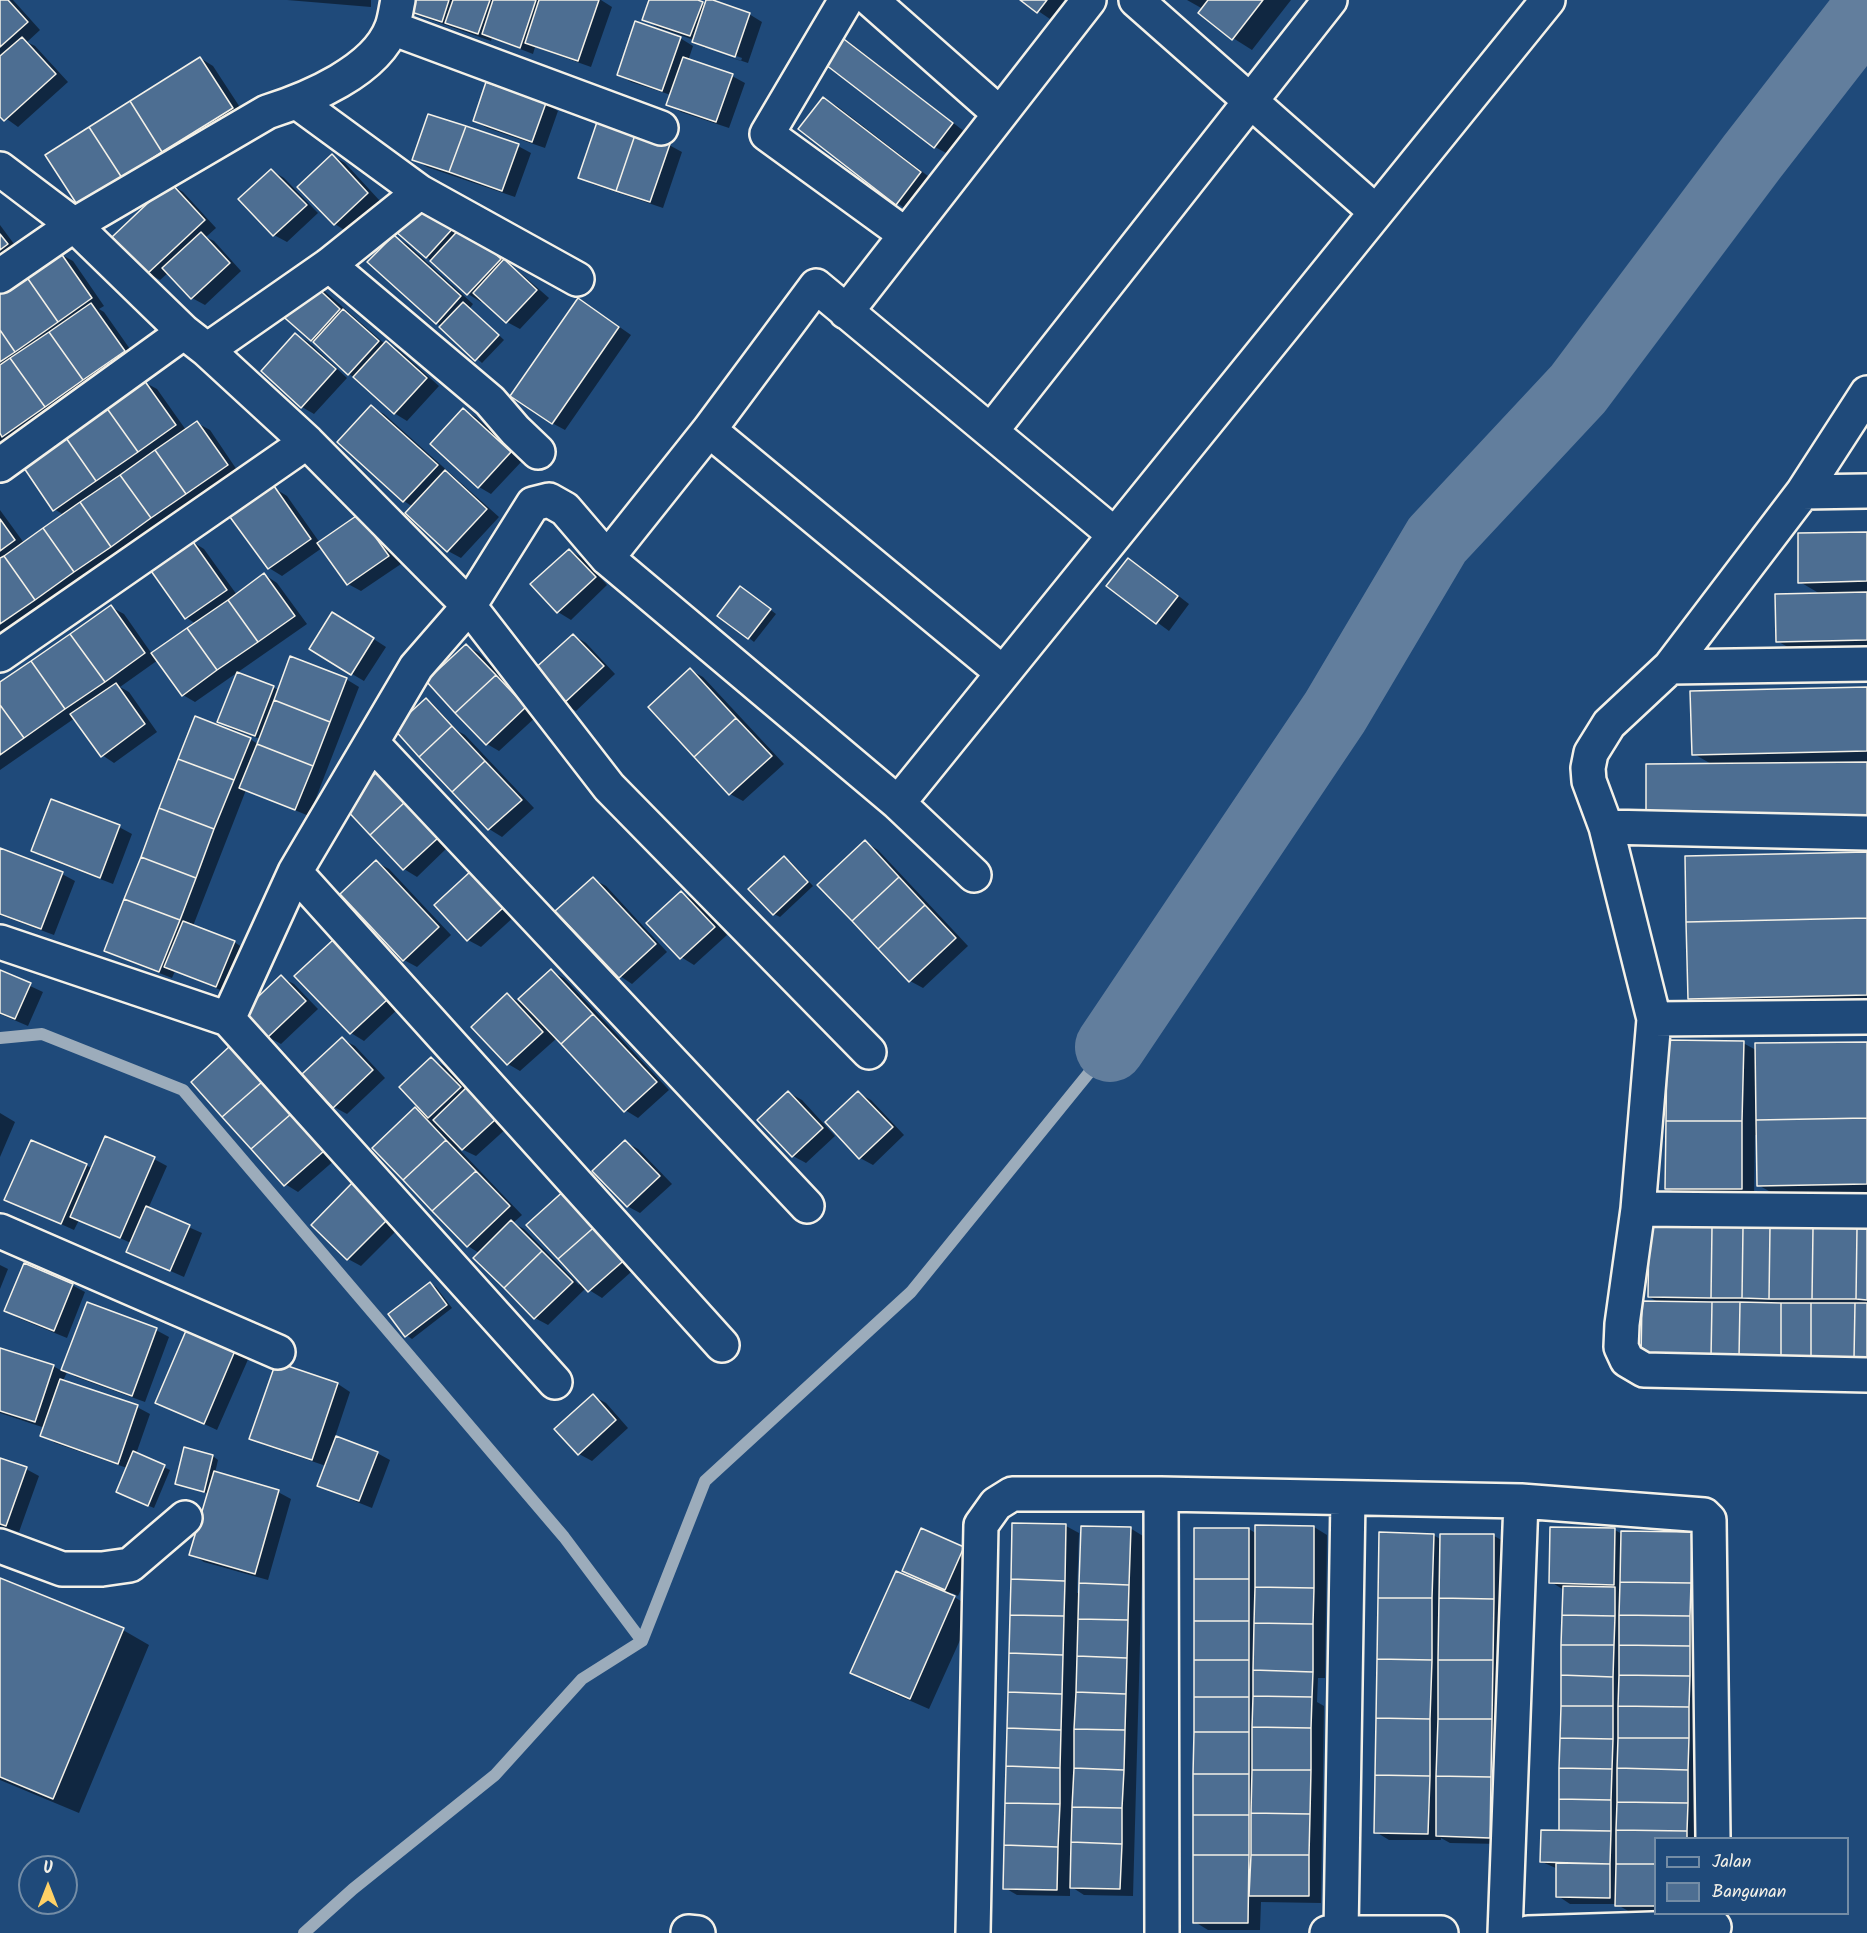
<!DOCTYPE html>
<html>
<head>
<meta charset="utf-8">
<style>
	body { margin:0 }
	#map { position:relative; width:1867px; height:1933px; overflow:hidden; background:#1f4a7a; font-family:Kalam,sans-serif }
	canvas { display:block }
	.legend { position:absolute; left:1654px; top:1837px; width:195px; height:78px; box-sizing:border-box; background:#1f4a7a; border:2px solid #748da6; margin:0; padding:8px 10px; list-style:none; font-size:18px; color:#f4f1e8 }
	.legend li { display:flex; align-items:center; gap:12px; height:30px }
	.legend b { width:30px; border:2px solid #748da6 }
	.north { position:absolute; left:18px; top:1855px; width:60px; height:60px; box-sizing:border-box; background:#1f4a7a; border:2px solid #748da6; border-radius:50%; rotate:0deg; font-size:16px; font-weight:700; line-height:24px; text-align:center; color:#f4f1e8 }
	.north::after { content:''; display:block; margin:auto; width:21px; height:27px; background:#ffd166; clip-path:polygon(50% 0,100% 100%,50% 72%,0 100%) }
</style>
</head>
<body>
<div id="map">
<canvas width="1867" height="1933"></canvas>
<ul class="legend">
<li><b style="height:8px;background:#1f4a7a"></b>Jalan</li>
<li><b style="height:16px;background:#4d6e92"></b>Bangunan</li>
</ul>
<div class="north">U</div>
</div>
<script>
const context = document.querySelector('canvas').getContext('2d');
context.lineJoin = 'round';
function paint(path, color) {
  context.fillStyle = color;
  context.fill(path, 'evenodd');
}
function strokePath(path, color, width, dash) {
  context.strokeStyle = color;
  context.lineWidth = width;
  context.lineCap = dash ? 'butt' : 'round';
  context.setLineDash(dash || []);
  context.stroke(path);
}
const shadow = new Path2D(`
	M0,0H13L40,30L27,42L35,46L68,82L18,127L0,114Z
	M287,0H371V7Z
	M404,0H601L612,7L591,67L535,47L533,54L492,38L491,41L414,14L401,7Z
	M651,0H693L706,5L708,0L749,14L762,22L748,63L706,49L741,61L742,58L705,45V48L694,42V40L657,27L644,19Z
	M1022,0H1065L1050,19Z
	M1187,0H1291L1252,50L1233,38L1203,9Z
	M836,35L849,42L965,132L948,154L935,147L819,58Z
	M680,38L693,46L688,61L732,76L745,83L729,128L681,112L668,104L671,95L631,82L618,74Z
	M200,58L213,66L245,115L79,205Z
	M824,99L837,106L933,180L909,211L897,203Z
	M546,104L558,111L545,148L487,128L474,121Z
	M669,145L682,152L663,208L592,184L580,177Z
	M518,146L531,153L515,197L427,167L414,159Z
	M333,156L345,163L380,201L347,232L335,224Z
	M271,170L284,178L318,213L287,242L274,235Z
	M170,184L183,192L216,228L206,237L214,241L241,271L205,305L192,298L168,273L160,280L148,273Z
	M425,201L476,234L549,298L520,329L507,322L483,300L481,302L468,294L427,257Z
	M0,225L20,252L0,266Z
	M394,237L407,244L473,304L470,308L504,340L482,363L437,323Z
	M60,254L73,261L104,306L99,309L104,312L137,359L0,454V296Z
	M321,288L385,344L387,342L399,350L439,386L407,421L394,413L311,340Z
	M591,307L631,335L565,430L552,423Z
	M296,335L309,342L347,378L314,414L302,407Z
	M144,382L157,389L186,430L197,423L210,430L239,473L0,640V510L24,543L64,515L54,509Z
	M371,407L384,414L499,517L461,558L448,551L407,513L413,507L404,501Z
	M463,410L476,417L523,460L491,494L479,487Z
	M274,488L287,496L320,543L372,523L401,564L361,591L348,584L322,548L282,576L269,568Z
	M1867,533V651L1797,652L1777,641L1822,595L1800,582Z
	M191,541L204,549L237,595L265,575L277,583L307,624L195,702L183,695L158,660L120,687L129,692L157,732L114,763L102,755L75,718L0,770V684L111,607L124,614L152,654L196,624L187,618L151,569Z
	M569,550L582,558L607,585L571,620L558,612L532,584Z
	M1129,560L1141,567L1189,604L1169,631L1108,586Z
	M747,592L776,614L754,642L749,638Z
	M346,621L386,647L364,681L352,674Z
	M573,635L586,643L615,674L576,711L563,704Z
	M466,646L479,653L538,715L499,751L487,744Z
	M690,670L703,677L784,764L743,801L730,794L650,708Z
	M238,673L279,690L346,679L359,687L309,816L246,790L193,926L234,942L247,950L230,994L175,971L172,978L118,957L106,950L250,739L258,744L260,739L232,729L219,721Z
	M1867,688V828L1713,765L1694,754Z
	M426,700L432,703L458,731L465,735L534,808L502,837L489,829L395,728Z
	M377,774L449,846L417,877L404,869Z
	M119,827L132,834L113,884L46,858L33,851Z
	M865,842L878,850L968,946L923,988L910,981Z
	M0,850L62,874L75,881L54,935L0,915Z
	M1867,853V1010L1716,1013L1690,998Z
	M784,858L790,861L813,886L780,917L774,914Z
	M376,862L389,869L451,935L417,967L404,960Z
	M471,873L516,915L481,947L468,940Z
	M593,879L606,886L667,952L632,984L620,976Z
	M681,892L694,900L727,935L694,965L681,957Z
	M333,942L346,949L400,1007L364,1041L351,1033L296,976Z
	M551,971L564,978L669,1090L638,1118L625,1110L557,1038L520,1071L508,1064L507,995L525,1005Z
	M0,972L43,992L28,1026L0,1014Z
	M281,977L294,984L318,1009L281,1044L268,1037Z
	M342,1039L355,1046L385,1078L347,1114L334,1107Z
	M1743,1043L1756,1050L1867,1043V1195L1778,1196L1758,1185V1135H1755L1754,1196L1680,1195L1667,1188Z
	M230,1048L243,1056L336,1159L298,1192L285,1184Z
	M431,1059L444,1066L508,1127L476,1156L457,1147L522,1215L513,1223L524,1229L579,1285L581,1283L529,1225L640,1264L602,1298L586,1288L548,1325L535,1318L475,1258L479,1253L468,1246L415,1109L427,1115Z
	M789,1093L802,1100L835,1136L806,1163L793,1156Z
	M858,1093L871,1100L904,1135L873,1165L860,1158Z
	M0,1113L15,1122L0,1157Z
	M32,1142L92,1168L154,1159L167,1166L148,1209L202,1233L184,1277L141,1258L131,1243L79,1220L74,1230L6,1199Z
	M625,1142L638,1149L672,1184L640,1213L627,1206Z
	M354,1183L403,1224L361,1266L348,1259L313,1225Z
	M1867,1230V1365L1826,1364L1660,1303L1649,1297Z
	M0,1265L8,1269L0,1289Z
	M430,1284L436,1287L452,1308L412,1339L406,1335Z
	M72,1285L85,1292L67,1338L18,1318L6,1310Z
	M88,1304L156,1330L169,1337L145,1402L76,1377L67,1372L63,1381L137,1407L150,1414L136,1454L170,1470L154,1508L123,1495L127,1468L55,1443L42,1435L45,1428L0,1413V1349L53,1366L62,1371Z
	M189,1327L250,1355L217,1430L157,1402Z
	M277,1364L338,1384L350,1392L335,1437L377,1453L390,1460L372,1508L332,1492L319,1485L326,1466L264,1445L251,1438Z
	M593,1396L606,1403L628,1428L592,1461L579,1454Z
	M213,1456L218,1460L215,1473L278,1492L291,1499L268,1580L204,1562L191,1554L209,1494L177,1483Z
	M0,1460L26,1469L39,1476L19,1532L0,1526Z
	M1066,1526L1079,1533L1077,1593H1080L1130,1528L1143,1536L1133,1896L1084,1895L1070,1886V1896L1017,1895L1005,1888Z
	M1257,1527H1314L1327,1535L1325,1678H1318L1317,1702L1324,1706L1321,1903L1261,1902L1260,1930H1208L1195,1922L1249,1529L1257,1534Z
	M922,1530L976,1556L958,1596L952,1593L951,1595L974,1609L929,1709L872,1684L852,1673L922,1581L904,1571Z
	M1615,1530L1622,1534H1691L1704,1541L1700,1838H1656V1912H1630L1616,1904H1570L1558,1896V1869L1542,1862L1560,1832L1564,1590L1551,1582Z
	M1433,1535L1442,1540L1494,1536L1507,1543L1502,1844L1450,1843L1441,1838V1840H1389L1376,1832Z
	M0,1579L123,1630L149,1645L79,1813L0,1780Z`);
const stream = new Path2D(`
	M0,1038L42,1034L183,1090L564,1537L642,1641
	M304,1933L353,1889L495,1775L582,1679L642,1641L705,1481L911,1292L1110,1047`);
const river = new Path2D(`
	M1110,1047L1335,712L1437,540L1578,389L1752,157L1867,9`);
const building = new Path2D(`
	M0,0H8L28,22L0,47Z
	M402,0H449L442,22L399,8Z
	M453,0H490L478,34L445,23Z
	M493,0H536L520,48L482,34Z
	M539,0H599L578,61L525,43Z
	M649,0H698L703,2L690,36L642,20Z
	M706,0H713L750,13L735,57L692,42Z
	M1020,0H1047L1037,13Z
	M1208,0H1263L1232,40L1198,13Z
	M635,21L681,37L662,91L617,75Z
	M836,33L953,123L934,148L817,58Z
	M22,37L56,74L4,121L0,117V56Z
	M200,57L233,108L162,152L130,101Z
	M683,57L733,74L716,122L666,105Z
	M486,82L546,103L532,142L473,121Z
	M823,97L921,172L896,205L798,129Z
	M130,101L162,152L122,178L89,127Z
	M428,114L466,126L449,172L412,160Z
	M598,119L636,132L616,191L578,178Z
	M466,126L519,144L502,191L449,172Z
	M89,127L122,178L78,206L45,155Z
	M636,132L670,144L650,202L616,191Z
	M332,154L368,193L334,225L297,187Z
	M271,169L307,205L273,236L238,199Z
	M170,182L205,220L147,274L112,237Z
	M425,199L455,226L426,258L395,231Z
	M463,225L501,259L467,295L430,261Z
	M201,232L230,263L191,299L162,268Z
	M0,234L8,244L0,250Z
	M394,235L461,296L436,324L367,262Z
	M60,252L92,298L58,322L26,276Z
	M504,259L537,290L506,323L473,293Z
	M26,276L58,322L15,352L0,330V294Z
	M308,279L340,309L311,341L278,312Z
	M578,298L619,327L552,424L510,396Z
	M463,302L499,335L475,361L439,327Z
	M91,303L125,351L83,380L49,332Z
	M343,309L379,341L348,375L313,342Z
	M0,330L15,352L0,362Z
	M49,332L83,380L45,407L10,358Z
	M295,333L336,369L301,408L261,371Z
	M386,341L427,378L394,414L353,377Z
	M10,358L45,407L2,437L0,433V365Z
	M144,380L176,425L138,452L106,407Z
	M371,405L438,465L403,502L337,442Z
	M106,407L138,452L96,481L64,435Z
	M463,408L511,452L478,488L430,444Z
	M197,421L228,465L186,494L155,450Z
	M64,435L96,481L53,511L22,465Z
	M155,450L186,494L151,518L120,475Z
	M445,470L487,509L447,552L405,513Z
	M120,475L151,518L111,547L80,502Z
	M274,486L311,539L268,569L230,517Z
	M80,502L111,547L74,572L43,528Z
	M359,514L389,556L347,585L317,543Z
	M0,519L15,540L0,551Z
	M43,528L74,572L35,600L4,556Z
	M1867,532V581L1798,583V533Z
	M191,539L227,590L185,619L149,568Z
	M569,549L596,577L557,613L530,584Z
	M4,556L35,600L0,624V558Z
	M1128,558L1178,596L1156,624L1106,586Z
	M264,573L295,616L258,642L228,600Z
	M740,586L771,609L748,639L717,616Z
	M1867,592V640L1776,642L1775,594Z
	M228,600L258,642L217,670L187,628Z
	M111,605L145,653L105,682L70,634Z
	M332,612L374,638L351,675L309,649Z
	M187,628L217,670L182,696L151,653Z
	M70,634L105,682L65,709L31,661Z
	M573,634L604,666L562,705L531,672Z
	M466,644L496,675L455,713L426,681Z
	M290,656L347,678L330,722L274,700Z
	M31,661L65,709L24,738L0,705V682Z
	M690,668L736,718L694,757L648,707Z
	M237,672L274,686L255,736L217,722Z
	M496,675L526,707L486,745L455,713Z
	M116,683L145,724L101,757L70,714Z
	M1867,687V751L1692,755L1690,691Z
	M426,698L452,726L419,757L393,728Z
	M274,700L330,722L313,766L257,744Z
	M0,705L24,738L0,755Z
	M195,716L251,738L234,780L178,759Z
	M736,718L772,756L729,795L694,757Z
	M452,726L485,761L452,792L419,757Z
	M257,744L313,766L295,810L239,788Z
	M178,759L234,780L214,829L159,808Z
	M485,761L522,800L488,830L452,792Z
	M1867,762V817L1646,819V764Z
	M377,772L405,802L370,835L342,805Z
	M51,799L120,825L100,878L31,851Z
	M405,802L438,838L403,870L370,835Z
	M159,808L214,829L196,878L141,857Z
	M865,840L899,877L852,921L817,885Z
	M0,848L63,872L41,929L0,914Z
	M1867,852V918L1686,922L1685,856Z
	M784,856L808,882L773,915L748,889Z
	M141,857L196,878L180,920L124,899Z
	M376,860L439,927L403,961L340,894Z
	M471,871L504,907L467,941L434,905Z
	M593,877L656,944L619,978L555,911Z
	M899,877L925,905L878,949L852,921Z
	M681,891L715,927L680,959L646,923Z
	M124,899L180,920L159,972L104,951Z
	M925,905L956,938L909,982L878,949Z
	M1867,918V995L1688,999L1686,922Z
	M183,921L235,941L216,987L164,967Z
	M333,940L388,999L350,1034L294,976Z
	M551,969L593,1014L561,1044L518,999Z
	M0,970L31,983L15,1019L0,1013Z
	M281,975L306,1001L267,1038L242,1012Z
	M507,993L543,1032L507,1065L471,1027Z
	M593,1014L657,1082L624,1112L561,1044Z
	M342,1037L373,1070L333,1108L302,1074Z
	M1667,1040L1744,1041L1742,1121H1666Z
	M1867,1042V1118L1756,1120L1755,1043Z
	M230,1046L262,1082L222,1117L191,1082Z
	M431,1057L461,1087L428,1118L399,1087Z
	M262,1082L291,1114L251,1149L222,1117Z
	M467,1087L496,1119L462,1150L433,1120Z
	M788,1091L823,1128L792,1157L757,1120Z
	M858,1091L893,1127L859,1159L825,1122Z
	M415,1107L446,1140L403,1180L372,1148Z
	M291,1114L324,1151L284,1186L251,1149Z
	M1867,1118V1184L1757,1186L1756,1120Z
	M1666,1121H1742V1189H1665Z
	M105,1136L155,1157L120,1238L70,1217Z
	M31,1140L87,1164L61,1224L4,1200Z
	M446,1140L476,1171L432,1211L403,1180Z
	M625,1140L660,1176L627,1207L592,1171Z
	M476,1171L510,1206L467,1247L432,1211Z
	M354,1181L391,1216L347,1260L311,1225Z
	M567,1188L599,1223L558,1259L526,1225Z
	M146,1206L190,1225L170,1271L126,1252Z
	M511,1220L542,1251L504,1288L473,1258Z
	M599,1223L629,1256L588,1292L558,1259Z
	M1649,1226L1712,1227L1711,1298L1648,1297Z
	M1712,1227H1743L1742,1298H1711Z
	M1743,1227H1770L1769,1299L1742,1298Z
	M1770,1227L1813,1228L1812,1299H1769Z
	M1813,1228H1857L1856,1299H1812Z
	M1857,1228H1867V1300L1856,1299Z
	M542,1251L573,1282L534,1319L504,1288Z
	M24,1263L73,1284L54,1331L4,1311Z
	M430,1282L447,1305L405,1337L388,1314Z
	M1642,1301L1712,1302L1711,1357L1641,1356Z
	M87,1302L157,1328L132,1396L61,1370Z
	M1712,1302H1740L1739,1357H1711Z
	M1740,1302L1781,1303V1358L1739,1357Z
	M1781,1303H1811V1358H1781Z
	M1811,1303H1855L1854,1358H1811Z
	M1855,1303H1867V1358H1854Z
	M188,1326L237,1346L204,1424L155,1403Z
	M0,1348L54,1365L35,1422L0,1411Z
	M276,1362L338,1383L312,1460L249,1439Z
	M60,1379L138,1405L118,1464L40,1436Z
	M593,1394L616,1420L578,1455L554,1429Z
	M336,1436L378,1452L359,1501L317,1486Z
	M184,1447L213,1455L204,1492L175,1484Z
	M133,1451L165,1465L148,1506L116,1492Z
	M0,1458L27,1467L6,1526L0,1524Z
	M214,1471L279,1490L255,1574L189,1555Z
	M1012,1523L1066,1524L1065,1581L1011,1579Z
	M1255,1525L1314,1526V1588L1255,1587Z
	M1081,1526L1131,1527L1129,1585L1079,1583Z
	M1550,1527L1615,1528L1614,1585L1549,1583Z
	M921,1528L964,1547L945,1590L902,1571Z
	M1194,1528H1249V1579H1194Z
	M1621,1531L1692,1532L1691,1583L1620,1582Z
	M1379,1532L1434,1534L1432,1598H1378Z
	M1440,1534H1494V1599L1439,1598Z
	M896,1571L955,1596L910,1699L850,1673Z
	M0,1578L124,1628L53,1799L0,1777Z
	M1011,1579L1065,1581L1064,1616L1010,1615Z
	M1194,1579H1249V1621H1194Z
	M1620,1582L1691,1583L1690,1616L1619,1615Z
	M1079,1583L1129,1585L1128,1620L1078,1619Z
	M1563,1586L1615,1587V1616L1562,1615Z
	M1255,1587L1314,1588L1313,1624L1254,1623Z
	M1378,1598H1432V1660L1377,1659Z
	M1439,1598L1494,1599L1493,1660H1438Z
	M1010,1615L1064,1616L1063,1655L1009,1653Z
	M1562,1615L1615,1616L1614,1645H1561Z
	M1619,1615L1690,1616V1646L1619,1645Z
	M1078,1619L1128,1620L1127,1658L1077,1656Z
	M1194,1621H1249V1660H1194Z
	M1254,1623L1313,1624V1672L1253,1670Z
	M1561,1645H1614L1613,1677L1561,1675Z
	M1619,1645L1690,1646V1676L1619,1675Z
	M1009,1653L1063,1655L1062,1694L1008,1692Z
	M1077,1656L1127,1658L1126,1694L1076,1692Z
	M1377,1659L1432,1660L1430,1719L1376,1718Z
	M1194,1660H1249V1697H1194Z
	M1438,1660H1493L1492,1719H1438Z
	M1253,1670L1313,1672L1312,1697L1253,1696Z
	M1561,1675L1613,1677V1706H1561Z
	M1619,1675L1690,1676L1689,1707L1618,1706Z
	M1008,1692L1062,1694L1061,1730L1007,1728Z
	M1076,1692L1126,1694L1125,1730L1074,1729Z
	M1253,1696L1312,1697L1311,1728L1252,1727Z
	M1194,1697H1249V1732H1194Z
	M1561,1706H1613V1739L1560,1738Z
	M1618,1706L1689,1707V1738H1618Z
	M1376,1718L1430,1719V1776L1375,1775Z
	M1438,1719H1492L1491,1777L1436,1776Z
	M1252,1727L1311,1728V1770H1252Z
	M1007,1728L1061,1730L1060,1768L1006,1766Z
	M1074,1729L1125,1730L1124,1770L1074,1768Z
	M1194,1732H1249V1774H1193Z
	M1560,1738L1613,1739L1612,1769L1559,1768Z
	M1618,1738H1689L1688,1770L1617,1768Z
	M1006,1766L1060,1768V1804L1005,1803Z
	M1074,1768L1124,1770L1122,1808L1072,1807Z
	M1559,1768L1612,1769L1611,1800L1559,1799Z
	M1617,1768L1688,1770V1803L1617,1802Z
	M1252,1770H1311L1310,1814L1251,1813Z
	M1193,1774H1249V1815H1193Z
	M1375,1775L1430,1776L1428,1834L1374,1833Z
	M1436,1776L1491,1777L1490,1838L1436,1836Z
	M1559,1799L1611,1800V1831L1559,1830Z
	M1617,1802L1688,1803L1687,1831L1616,1830Z
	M1005,1803L1060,1804L1058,1847L1004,1845Z
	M1072,1807L1122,1808V1844L1071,1842Z
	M1251,1813L1310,1814L1309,1855H1251Z
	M1193,1815H1249V1855H1193Z
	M1541,1830L1611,1831L1610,1864L1540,1862Z
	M1616,1830L1687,1831V1838H1656V1864H1616Z
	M1071,1842L1122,1844L1120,1889L1070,1888Z
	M1004,1845L1058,1847L1057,1890L1003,1889Z
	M1193,1855H1249L1248,1923H1193Z
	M1251,1855H1309V1896H1249Z
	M1556,1863L1610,1864V1898L1556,1897Z
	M1616,1864H1656V1906H1615Z`);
const street = new Path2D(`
	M846,0L767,134L906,235
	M871,0L1000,114
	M1136,0L1376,212
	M392,28L661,128
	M297,102L420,192L577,279
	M0,169L74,225L184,332L207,350L307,442L469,606L609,787L869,1052
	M329,265L490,401L515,430L538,452
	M0,276L74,225L267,112C308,99 376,71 392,27C395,19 396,9 398,0
	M846,312L1089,0
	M207,350L329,265L420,192
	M1867,393L1803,492L1670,667L1609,724L1591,753L1588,768L1589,781L1606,827L1654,1019L1638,1209L1622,1324L1621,1347L1627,1360L1644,1370L1867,1375
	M709,430L1003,673
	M991,431L1330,0
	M0,465L184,332
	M1803,492L1867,491
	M607,558L709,430L816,286L1115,535
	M0,655L307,442
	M1670,667L1867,664
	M372,743L807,1206
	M898,803L1548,0
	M1606,827L1867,833
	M295,872L722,1345
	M0,942L228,1019L555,1382
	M228,1019L295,872L416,667L469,606L533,504L549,500L565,509L607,558L898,803L974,875
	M1654,1019L1867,1017
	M1638,1209L1867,1211
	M0,1231L278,1352
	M1161,1494L1162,1933
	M0,1546L62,1569H102L130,1565L185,1518
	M688,1932L698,1933
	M973,1933L981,1525L996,1504L1012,1494H1161L1521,1501L1704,1515L1709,1520L1713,1838
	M1327,1933H1441
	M1341,1933L1348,1498
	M1505,1933L1521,1501
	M1528,1933L1714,1927`);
paint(shadow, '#0007');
strokePath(stream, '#9cacbb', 12);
strokePath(river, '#627e9d', 70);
paint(building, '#4d6e92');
strokePath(building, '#f4f1e8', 1.5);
strokePath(street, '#f4f1e8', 38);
strokePath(street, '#1f4a7a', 33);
</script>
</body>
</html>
